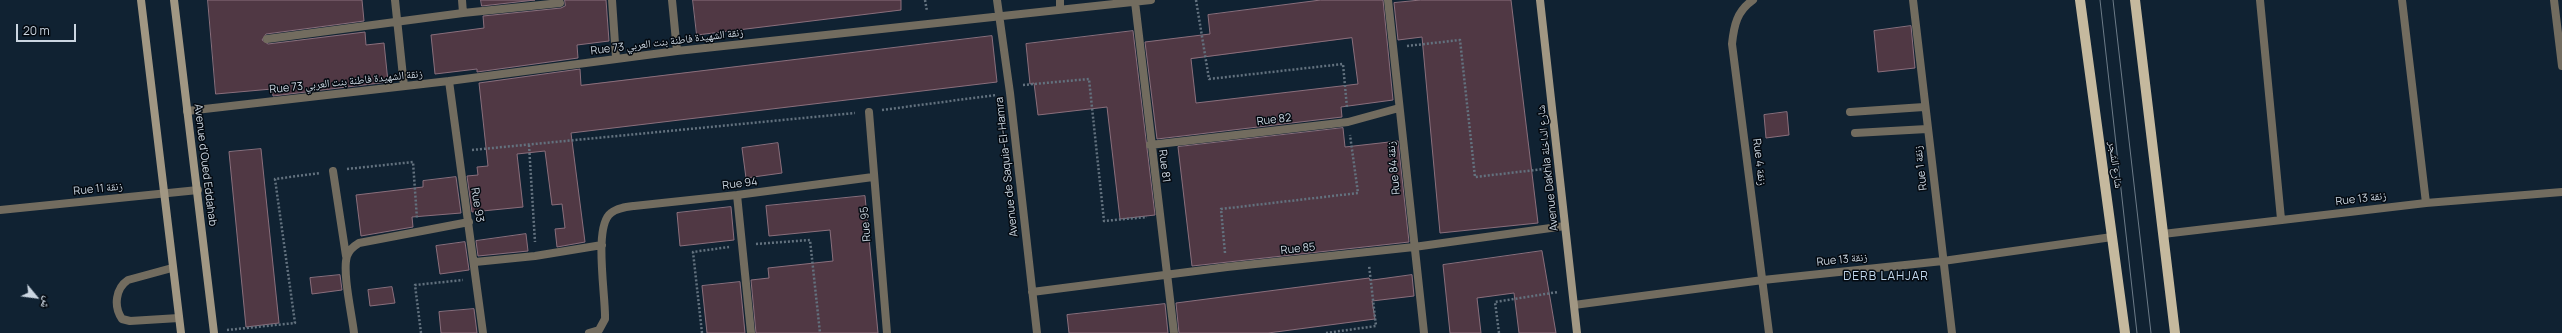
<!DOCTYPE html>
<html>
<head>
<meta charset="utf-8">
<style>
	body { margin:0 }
	#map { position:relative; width:2562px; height:333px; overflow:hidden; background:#102232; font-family:Manrope,"Noto Naskh Arabic",sans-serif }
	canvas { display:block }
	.north { position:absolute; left:16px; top:277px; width:40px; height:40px; -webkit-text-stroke:3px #040a11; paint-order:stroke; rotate:119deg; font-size:11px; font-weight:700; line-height:16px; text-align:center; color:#cbd6e1 }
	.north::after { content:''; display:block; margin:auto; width:14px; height:18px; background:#cbd6e1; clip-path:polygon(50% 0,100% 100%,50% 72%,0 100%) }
	.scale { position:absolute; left:16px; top:24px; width:60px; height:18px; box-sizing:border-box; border:2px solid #cbd6e1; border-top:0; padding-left:5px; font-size:12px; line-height:14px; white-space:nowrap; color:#cbd6e1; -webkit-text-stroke:3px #040a11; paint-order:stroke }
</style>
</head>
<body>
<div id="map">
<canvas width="2562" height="333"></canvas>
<div class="north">ش</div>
<div class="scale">20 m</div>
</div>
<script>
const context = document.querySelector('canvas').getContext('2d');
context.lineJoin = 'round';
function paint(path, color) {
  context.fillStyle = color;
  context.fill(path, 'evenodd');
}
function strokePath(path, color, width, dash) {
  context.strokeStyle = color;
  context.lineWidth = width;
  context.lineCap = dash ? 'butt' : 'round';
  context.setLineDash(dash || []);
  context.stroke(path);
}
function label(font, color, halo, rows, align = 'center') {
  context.font = font + ' Manrope,"Noto Naskh Arabic",sans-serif';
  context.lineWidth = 3;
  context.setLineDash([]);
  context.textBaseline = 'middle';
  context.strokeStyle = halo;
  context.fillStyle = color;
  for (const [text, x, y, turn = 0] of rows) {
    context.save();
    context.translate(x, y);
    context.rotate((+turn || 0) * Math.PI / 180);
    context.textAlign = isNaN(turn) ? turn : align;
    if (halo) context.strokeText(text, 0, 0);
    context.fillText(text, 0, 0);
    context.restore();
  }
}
const building = new Path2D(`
	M208,0H362L364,21L266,34L262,40L268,44L365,32L366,45L384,43L388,82L273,96L272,89L216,94Z
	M481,0H535L482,6Z
	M565,0H606L609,41L577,45L578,58L477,72V69L435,74L431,35L484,28L483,16L561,8L565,6Z
	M693,0H901V10L697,35Z
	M1321,0H1383L1393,100L1341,107L1342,117L1157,139L1145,42L1210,34L1208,15ZM1352,38L1358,84L1196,103L1191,59Z
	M1421,0H1511L1538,223L1440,233L1422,37L1398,40L1394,3Z
	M1911,26L1915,68L1878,72L1874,31Z
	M1133,31L1155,215L1120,219L1107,107L1038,115L1034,83L1030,84L1026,44Z
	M992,36L997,82L571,133L585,242L557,247L555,229L565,228L562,204L552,205L545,151L517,154L523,207L472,212L467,176L478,175L477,167L488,166L479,83L580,69L581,85Z
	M1787,112L1789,135L1766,138L1764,115Z
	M1343,128L1345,147L1398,141L1409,242L1192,266L1178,147Z
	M778,143L782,173L746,178L742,148Z
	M261,149L279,323L246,327L229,152Z
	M456,177L461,213L412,217L413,227L361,236L356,195L423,187V181Z
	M865,196L878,333H756L751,280L769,278L768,268L833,261L830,230L769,236L766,206Z
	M731,207L734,240L680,246L677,213Z
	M526,234L528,251L478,256L476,241Z
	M465,242L469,270L440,274L436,246Z
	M1542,251L1556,333H1519L1514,293L1477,298L1481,333H1450L1443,265Z
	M340,275L342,290L312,294L310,278Z
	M1412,275L1414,296L1372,301L1375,319L1268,333H1179L1176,303L1369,278L1370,280Z
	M740,282L745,333H707L702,286Z
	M392,287L395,303L370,306L368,290Z
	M1165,304L1168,333H1069L1067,315Z
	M474,309L477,333H441L439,312Z`);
const path = new Path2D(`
	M925,0L927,11
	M1196,0L1209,79L1343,64L1347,108
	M1407,46L1460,40L1475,177L1544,169
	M1023,85L1089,79L1104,221L1147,217
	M882,110L996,95
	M529,145L535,242
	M472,150L855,113
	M347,169L413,162L417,219
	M756,244L810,240L820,333
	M1225,253L1221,209L1358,193L1350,135
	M227,330L295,323L275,179L320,173
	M421,333L415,285L463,280
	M702,333L693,252L729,247
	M1326,333L1376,326L1369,265
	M1499,333L1495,302L1558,292`);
const street = new Path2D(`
	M395,0L404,86
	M462,0L463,13
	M612,0L616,58
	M672,0L677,51
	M997,0L1010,93L1037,333
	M1060,0V9
	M1388,0L1424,333
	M1753,0C1737,11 1734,25 1732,44L1769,333
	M1913,0L1952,333
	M2260,0L2281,219
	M2402,0L2426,203
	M2554,0L2562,66
	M1135,2L1174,333
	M267,39L463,13L560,3
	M449,81L483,333
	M187,111L449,81L677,51L1151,0
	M869,112L887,333
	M1850,112L1924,107
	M1855,133L1927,129
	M1150,145L1348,122L1399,108
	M333,171L346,256
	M737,195L751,333
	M0,210L198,190
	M2163,234L2426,203L2562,192
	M475,262L535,256L602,245
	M172,268L128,280C116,288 113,306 122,319L130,321L179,318
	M1032,292L1227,267L1414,247L1565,226
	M1574,305L1763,280L1943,261L2112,237
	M354,333C352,315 342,272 347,256C349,250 354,246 359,243L469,222
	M589,333L599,330L605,319C606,297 593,226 611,213C617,208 626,207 634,206L737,195L873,177`);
const secondary = new Path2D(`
	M141,0L181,333
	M174,0L214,333
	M1540,0L1577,333`);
const primary = new Path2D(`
	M2080,0L2125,333
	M2135,0L2175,333`);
const tram = new Path2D(`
	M2100,0L2137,333
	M2113,0L2151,333`);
const streetNames = [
	["Rue 73 زنقة الشهيدة فاطنة بنت العربي",667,42,-7],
	["Rue 73 زنقة الشهيدة فاطنة بنت العربي",346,82,-6],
	["Rue 82",1274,120,-7],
	["Rue 4 زنقة",1759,162,83],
	["Avenue d'Oued Eddahab",205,165,83],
	["شارع الشجر",2115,165,82],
	["Rue 81",1164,166,83],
	["Avenue de Saquia-El-Hamra",1007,167,-96],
	["Rue 84 زنقة",1394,168,-96],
	["Avenue Dakhla شارع الداخلة",1548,168,-96],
	["Rue 1 زنقة",1921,168,-97],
	["Rue 94",740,184,-7],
	["Rue 11 زنقة",98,189,-6],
	["Rue 13 زنقة",2361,199,-7],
	["Rue 93",477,205,81],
	["Rue 95",866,224,-95],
	["Rue 85",1298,249,-6],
	["Rue 13 زنقة",1842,260,-6]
];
const neighbourhoodNames = [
	["DERB LAHJAR",1886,277]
];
paint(building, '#503844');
strokePath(building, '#8a6f7c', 1);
strokePath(path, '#63727f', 2.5, [2, 2]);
strokePath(street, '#726c5f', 8);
strokePath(secondary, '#a19783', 8);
strokePath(primary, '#c5b99e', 10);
strokePath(tram, '#6c7b88', 1);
label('11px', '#cbd6e1', '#040a11', streetNames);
context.letterSpacing = '1px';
label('12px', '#c2d9ef', '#040a11', neighbourhoodNames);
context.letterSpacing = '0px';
</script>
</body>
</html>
